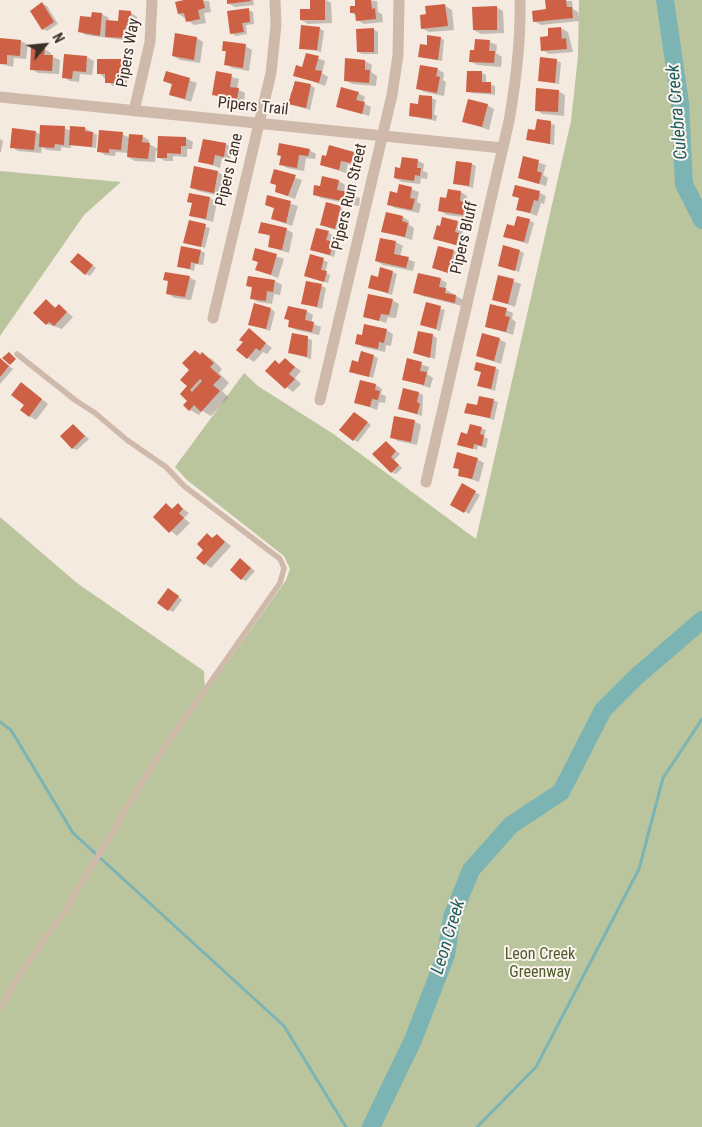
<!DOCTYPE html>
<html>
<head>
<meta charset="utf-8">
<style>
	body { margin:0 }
	#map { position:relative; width:702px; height:1127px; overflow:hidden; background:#f5eae0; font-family:"Roboto Condensed",sans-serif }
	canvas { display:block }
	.north { position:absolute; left:20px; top:20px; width:50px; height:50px; -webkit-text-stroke:4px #fcf4ed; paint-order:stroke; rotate:62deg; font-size:14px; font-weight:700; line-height:20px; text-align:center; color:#3b2f2a }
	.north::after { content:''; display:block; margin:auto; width:18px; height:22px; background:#3b2f2a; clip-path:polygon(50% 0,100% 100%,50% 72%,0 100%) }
</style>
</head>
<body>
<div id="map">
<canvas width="702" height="1127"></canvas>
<div class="north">N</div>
</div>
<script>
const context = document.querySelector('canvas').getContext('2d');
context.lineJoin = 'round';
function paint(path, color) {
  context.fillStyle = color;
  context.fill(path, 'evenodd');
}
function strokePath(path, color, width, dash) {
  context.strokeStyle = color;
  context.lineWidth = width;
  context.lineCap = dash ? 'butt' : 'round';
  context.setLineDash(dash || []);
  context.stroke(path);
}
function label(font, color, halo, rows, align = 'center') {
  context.font = font + ' "Roboto Condensed",sans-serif';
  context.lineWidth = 4;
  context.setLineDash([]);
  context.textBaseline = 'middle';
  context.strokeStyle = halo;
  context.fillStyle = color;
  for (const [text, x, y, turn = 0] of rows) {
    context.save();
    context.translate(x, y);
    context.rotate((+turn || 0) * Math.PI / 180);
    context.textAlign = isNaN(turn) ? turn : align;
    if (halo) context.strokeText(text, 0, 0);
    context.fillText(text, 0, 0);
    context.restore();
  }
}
const green = new Path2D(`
	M579,0H702V1127H0V517L77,583L204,671L205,694L286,580L290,569L284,556L187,480L175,467L244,373L258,386L332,433L476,539L571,121L578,56Z
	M0,171L121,182L84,215L0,336Z`);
const shadow = new Path2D(`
	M190,0L209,1L211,12L204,13L206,23L194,25L179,14Z
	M228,0H253L254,5L235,7L228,3Z
	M311,0H326L331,3L332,23L308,24L301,20L311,10Z
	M356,0L377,1L378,12L382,14L383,22L364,24L357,20V16L352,13L356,7Z
	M546,0L572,1L573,9L578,12L579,21L541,25L534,21L547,10Z
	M42,4L47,6L58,24L47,31L43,29Z
	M445,6L452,10L454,30L429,32L422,28L427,15Z
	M496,7L503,11L504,33L481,34L474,30Z
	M248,10L253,12L254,24L246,25L247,34L236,36L231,33Z
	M131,13L137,17V28H133L132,41L86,35L79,31L93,18L102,14L109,18L108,22H119Z
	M319,28L324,31L321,52L300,48Z
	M561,28L568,32L573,52L549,54L543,50Z
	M373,29L378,32V54H362L358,52Z
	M197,38L203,42L200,63L180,60L173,56Z
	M440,38L444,40L442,61L420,57L428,46Z
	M0,39L21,41L28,45L26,59L14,58L13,67L0,64Z
	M490,42L497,45L496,53L502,57L501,67L477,65L470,61Z
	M245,46L252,50L249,71L232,68L226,64L227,52L223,50Z
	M44,49L51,53V56L60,60L59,74L38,73L32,69Z
	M307,54L325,61L322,73L328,77L325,86L295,75L303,68Z
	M65,55L87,57L94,61L92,75L80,74L79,82L70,81L63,77Z
	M556,60L561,63L559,84L540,81Z
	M120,61L127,65V87L113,86L99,73Z
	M365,61L372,65L371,72L377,76L376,86L352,84L345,80Z
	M437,69L444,73L443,80L446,82L444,96L424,92L417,88Z
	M167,72L197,83L191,102L170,95L173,85L164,81Z
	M217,73L239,79L237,89L245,93L244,102L220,98L213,94Z
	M482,73L486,75V83L495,86V95L472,93L468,91Z
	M310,85L315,88L310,110L289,104L291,92Z
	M558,91L565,95L564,116L543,114L536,110Z
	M358,93L365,97L363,103L371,107L369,116L337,106Z
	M432,98L436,100L434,114L437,116L436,121L410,116Z
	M487,105L494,109L489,130L464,121Z
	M550,123L555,125L554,145L528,139Z
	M64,128L71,131L85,128L97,135L96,148L71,145V148L61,147V151L47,150L42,147L41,153L18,151L12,147L36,132L41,135Z
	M122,134L130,138L142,136L149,140V144L158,149L186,138L193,142L192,149H187V157L173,156V161H165L158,157V150H156L155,162L135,161L128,157V153L116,152L115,156L105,155L99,151Z
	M0,139L3,141L1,152H0Z
	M226,144L233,148L230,160L222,158L220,168L200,161Z
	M309,150L316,154L315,159L306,158L304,171L287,168L281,164L282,156Z
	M353,153L360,157L358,166L348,164L346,173L321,165Z
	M524,158L546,165L543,175L548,178L546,186L519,178Z
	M417,160L424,164L423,171L428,173L427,179L421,178L420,184L402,182L395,178L401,169Z
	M472,164L476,166L473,188L454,183Z
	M275,171L302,180L295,199L276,192L277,186Z
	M218,172L224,176L220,196L198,191L191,187Z
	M339,181L345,185L344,192L360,198L359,206L321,198L314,194L321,187Z
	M400,185L419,192L417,202L421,204L419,213L395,208L389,204L398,194Z
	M461,192L467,196L466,204L472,207L470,218L447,215L440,211Z
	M540,193L546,196L544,204L541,203L537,216L518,209L520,199L514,195Z
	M268,197L298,206L292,226L272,219L275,209L266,204Z
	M210,198L217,202L213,222L191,216L193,204L189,201Z
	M340,207L344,210L339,231L321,225Z
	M403,217L409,221V225L414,228L412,240L383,231Z
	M529,220L534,223L528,244L505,236Z
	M190,221L210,228L205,248L185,242Z
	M457,222L464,226L462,236L466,238L463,248L435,238L441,227Z
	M286,229L293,233L289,253L269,247L271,237L260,232Z
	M328,232L332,235L330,242L337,245L334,257L312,250Z
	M396,242L403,246L400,256L415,262L413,271L383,265L376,261Z
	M256,249L284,259L278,278L257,270L259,263L253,260Z
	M201,251L205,253L203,265L195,264L194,271L178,266Z
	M454,251L458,253L453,274L433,268Z
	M520,251L524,253L519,272L499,265Z
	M310,256L328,262L325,272L330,275L328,283L305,276Z
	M82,257L96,268L90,276L86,274Z
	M393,272L397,274L392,295L369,287L379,278Z
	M499,276L521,284L515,307L493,299Z
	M189,277L196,281L191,300L175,298L168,294L170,282L165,280Z
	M440,279L447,283L445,289L463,300L462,306L422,296L415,292Z
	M275,281L282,285L280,295L274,294L272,304L258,302L251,298L253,288L248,286Z
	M322,286L326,288L322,309L303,303Z
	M392,300L399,304L396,318L388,317L386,323L364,316Z
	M46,301L56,308L59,305L73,317L62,329L47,324L35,313Z
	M427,304L445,310L440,331L422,325Z
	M271,309L275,312L270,331L250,324Z
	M506,310L513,313L512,319L516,322L513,335L486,326Z
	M306,311L313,315L311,323L321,327L319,335L296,330L289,326L291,321L286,318Z
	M249,330L272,348L267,354L263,352L254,362L248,358L244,342Z
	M386,330L393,334L391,346L386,345L385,352L363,347L357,343L363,336Z
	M293,334L312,340L311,359L290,352Z
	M432,335L437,338L435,359L414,353Z
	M499,339L506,343L501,364L477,356Z
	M195,351L212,359L222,369L219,373L229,383L222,391L228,397L211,416L202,411L199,415L190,410L189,386Z
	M374,356L378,358L373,378L350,371Z
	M0,359L13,369L0,384Z
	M285,359L301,371L295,378L301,384L293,392L267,371L280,365Z
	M408,360L429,367L427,374L433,378L430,388L403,379Z
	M495,368L499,370L495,391L479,386L482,372L476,370Z
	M376,385L382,389L381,394L386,396L385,403L379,402L377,410L356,402Z
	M28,388L48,404L36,420L29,416L26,405Z
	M419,393L423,395L422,416L399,409Z
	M493,400L498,402L494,420L466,412Z
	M359,416L371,425L358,442L354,440Z
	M414,421L421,425L417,445L398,441L391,437Z
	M74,425L89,439L77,450L72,448Z
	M471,425L486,430L484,437L488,439L486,448L478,446L477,450L459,444L468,436Z
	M386,442L400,454L394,460L402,468L396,474L391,472Z
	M477,459L484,463L479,482L459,475L460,470L455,467Z
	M463,485L480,495L469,514L452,504Z
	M166,505L174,509L178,505L189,513L184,518L190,523L177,536L154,517Z
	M207,535L214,539L217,535L231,546L211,568L205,564Z
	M241,560L255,571L246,581L242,579Z
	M173,592L182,600L173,612L169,610Z`);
const stream = new Path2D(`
	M0,722L11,730L73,833L284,1026L346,1127
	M477,1127L536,1067L639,869L663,778L702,719`);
const river = new Path2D(`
	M665,0L680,103L684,184L702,220
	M371,1127L413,1040L446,955L452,917L471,870L511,825L561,792L603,710L636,677L702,620`);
const building = new Path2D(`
	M184,0H203L205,8L198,10L200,19L186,22L184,13L178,14L175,2Z
	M227,0H250L251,1L227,4Z
	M310,0H325V20H300V9H310Z
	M355,0H371L372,9L375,8L376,19L356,21L355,13H350V6H355Z
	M545,0H566L567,7H572L573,18L533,22L532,11L546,9Z
	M42,2L54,22L42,30L30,11Z
	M445,4L448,26L421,29L420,15L426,14L425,6Z
	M497,6V30H473L472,7Z
	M249,8L250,22L242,23L244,32L230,34L227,11Z
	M119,10L131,11L130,25H126L125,38L105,37L106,20L118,21Z
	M92,12L102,13L100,36L78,32L80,16L91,17Z
	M301,25L320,27L317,50L299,49Z
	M561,27L562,39L566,38L567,49L541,51L540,37L548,36V28Z
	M374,28V52H357L356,29Z
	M175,33L197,37L194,60L172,56Z
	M427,35L441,37L438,60L418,57L420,44L427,45Z
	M0,38L21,40L20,56L7,55V64H0Z
	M475,39L490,40L489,51H495L494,63L469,62L470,50H474Z
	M223,41L246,44L243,68L224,65L226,51H222Z
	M31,47L45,48L44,55H53L52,71L30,70Z
	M306,53L319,56L315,70L322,71L319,83L293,76L296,65L302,67Z
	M64,54L87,56L86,72L73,71L72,79L62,78Z
	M540,57L557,59L555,83L538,81Z
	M345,58L365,60V70H370L369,83L344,81Z
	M97,59H121V83H105V74H97Z
	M420,65L438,68L436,76L440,77L437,93L416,89Z
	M166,71L190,78L185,99L169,95L172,84L163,81Z
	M216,71L232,74L230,87L239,88L237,99L212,95Z
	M467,71H482V82H491V93L466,92Z
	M295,81L311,84L306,108L288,104Z
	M341,87L359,92L356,100L365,102L362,114L336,107Z
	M536,88L559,90L558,112L535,111Z
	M419,95L432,96V119L409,116L410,103L418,104Z
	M468,99L488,104L482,127L462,122Z
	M537,119L551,121L550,144L526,140L528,129L535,130Z
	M40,125L65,126L64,145L55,144L54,148L39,147Z
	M70,126L85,127V131L93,132L92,147L69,145Z
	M12,128L36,131L34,150L10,148Z
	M99,130L123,132L121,150L109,149V153L97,152Z
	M129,134L143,135L142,142L150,143L148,159L127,157Z
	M158,136L186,137V146H181V154L167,153V158H157Z
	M203,139L226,143L224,157L215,155L213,165L198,162Z
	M279,143L310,149L308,156L299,155L297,168L279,165L281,156L277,155Z
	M329,145L354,152L351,163L341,161L339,170L320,165L322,155L326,156Z
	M523,156L539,160L537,171L542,173L539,184L518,178Z
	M402,157L418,159L417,168H421L420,176L415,175L414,181L394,178L395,167L400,168Z
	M456,161L472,163L469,186L453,184Z
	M194,166L218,171L214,193L190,188Z
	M274,169L296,175L288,196L275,192L276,185L270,183Z
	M322,176L339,180L337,190L354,193L352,203L313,195L314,185L320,186Z
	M399,184L412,187L410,198L415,199L412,210L387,205L390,191L397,193Z
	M515,185L540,191L538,201L534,200L530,213L516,210L519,198L512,196Z
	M448,189L461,191L460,201L465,202L463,215L438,211L440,197L446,198Z
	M189,193L210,197L206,219L189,216L192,203L187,202Z
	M267,195L291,201L286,223L271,219L274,208L265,205Z
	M326,202L341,206L335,229L320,225Z
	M386,212L403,216L402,221L408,223L405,237L381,232Z
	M517,216L530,219L524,242L503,237L507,224L514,226Z
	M442,217L458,221L455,232L459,233L456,245L433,239L437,225L440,226Z
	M189,220L206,224L201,247L183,243Z
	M261,222L287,228L282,250L268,247L270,235L258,233Z
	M316,228L329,231L326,240L333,242L330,255L310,250Z
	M380,238L396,241L394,254L409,257L406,268L375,261Z
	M503,245L520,250L515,271L498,266Z
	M181,246L201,250L198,264L191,262L190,269L177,267Z
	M438,246L454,250L448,273L432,268Z
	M255,248L277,254L271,275L255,270L258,262L252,260Z
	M78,253L93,265L85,275L70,262Z
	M310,254L324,258L321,270L327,271L324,282L304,276Z
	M380,267L393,271L388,293L368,288L371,275L378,277Z
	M165,272L190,276L185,297L166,294L168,281L163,280Z
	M418,273L441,278L439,287L446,288L445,293L456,295L455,303L413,293Z
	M498,275L514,279L508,304L492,300Z
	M248,276L275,280L273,292L267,291L266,301L250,299L252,287L246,286Z
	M306,281L322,284L317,307L301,304Z
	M368,294L393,299L389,315L381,314L379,321L363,317Z
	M46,299L55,308L59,304L67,312L54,326L49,322L46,325L33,313Z
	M426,302L441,306L436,329L420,325Z
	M254,303L271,308L266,329L248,325Z
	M490,304L507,308L505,316L510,317L506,332L485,327Z
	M288,306L307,310L305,320L314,322L312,332L288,327L289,320L284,319Z
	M364,324L387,329L384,343L379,342L378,349L355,344L357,334L362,335Z
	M249,328L266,343L260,351L256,348L247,359L236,350L243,342L239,340Z
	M418,331L433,334L430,358L413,353Z
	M292,333L308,336L307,357L288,353Z
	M482,333L500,338L494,361L476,356Z
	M195,350L200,355L202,352L214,363L210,367L221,377L213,385L220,391L201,412L194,405L189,411L183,405L187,401L180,394L187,386L180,380L189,370L182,363ZM200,379L202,381L192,392L190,390Z
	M361,351L374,355L369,377L349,372L352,360L358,362Z
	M9,352L16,359L10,365L2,358Z
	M0,358L9,366L0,377Z
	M285,358L295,367L289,374L295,379L285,389L265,371L275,360L279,364Z
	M407,358L422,362L420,371L427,372L424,385L402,380Z
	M476,362L496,367L491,389L477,386L481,372L474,370Z
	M360,380L376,384L375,390L380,391L378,400L372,399L370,407L354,403Z
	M21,382L42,399L29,417L20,410L24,405L11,395Z
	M403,388L419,392L417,402L420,404L417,414L398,409Z
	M479,396L494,399L490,418L464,413L467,403L477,405Z
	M354,412L368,422L353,441L339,430Z
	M394,416L415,420L411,442L390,438Z
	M73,424L85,436L72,449L60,436Z
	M470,424L482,427L480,434L484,435L482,446L474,444L473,449L457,445L461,432L467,434Z
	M386,441L396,451L391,457L399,465L391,473L372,454Z
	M457,452L478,458L472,479L458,476L459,469L453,468Z
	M462,483L476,491L464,513L450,505Z
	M166,503L172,509L178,503L183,509L179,513L184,518L169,533L153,517Z
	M207,533L212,538L217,534L225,542L204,565L196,558L203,550L197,544Z
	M240,558L251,568L241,580L230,570Z
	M168,588L179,596L168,611L157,603Z`);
const lane = new Path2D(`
	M0,1008L22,971L65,911L155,761L280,583L284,568L280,559L184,486L166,467L127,440L95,413L75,400L17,354`);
const street = new Path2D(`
	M0,97L502,148
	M134,111L150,42L152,0
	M213,318L271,73L276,25L275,0
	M320,400L392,95L398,55L399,0
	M426,482L509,121C516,81 521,41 520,0`);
const streetNames = [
	["Pipers Way",129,53,-80],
	["Pipers Trail",253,107,6],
	["Pipers Lane",230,170,-77],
	["Pipers Run Street",350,197,-77],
	["Pipers Bluff",465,238,-77]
];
const parkNames = [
	["Leon Creek",540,955],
	["Greenway",540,973]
];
const waterNames = [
	["Culebra Creek",678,112,-95],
	["Leon Creek",449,937,-73]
];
paint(green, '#bac59e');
paint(shadow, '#0003');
strokePath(stream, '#7cb4b4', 3);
strokePath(river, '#7cb4b4', 18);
paint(building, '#ce6145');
strokePath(lane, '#ceb9aa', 5.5);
strokePath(street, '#ceb9aa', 11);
label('16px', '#3b2f2a', '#fcf4ed', streetNames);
label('16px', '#4c5c2c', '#fcf4ed', parkNames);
label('italic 18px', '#1c5e61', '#fcf4ed', waterNames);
</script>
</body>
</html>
